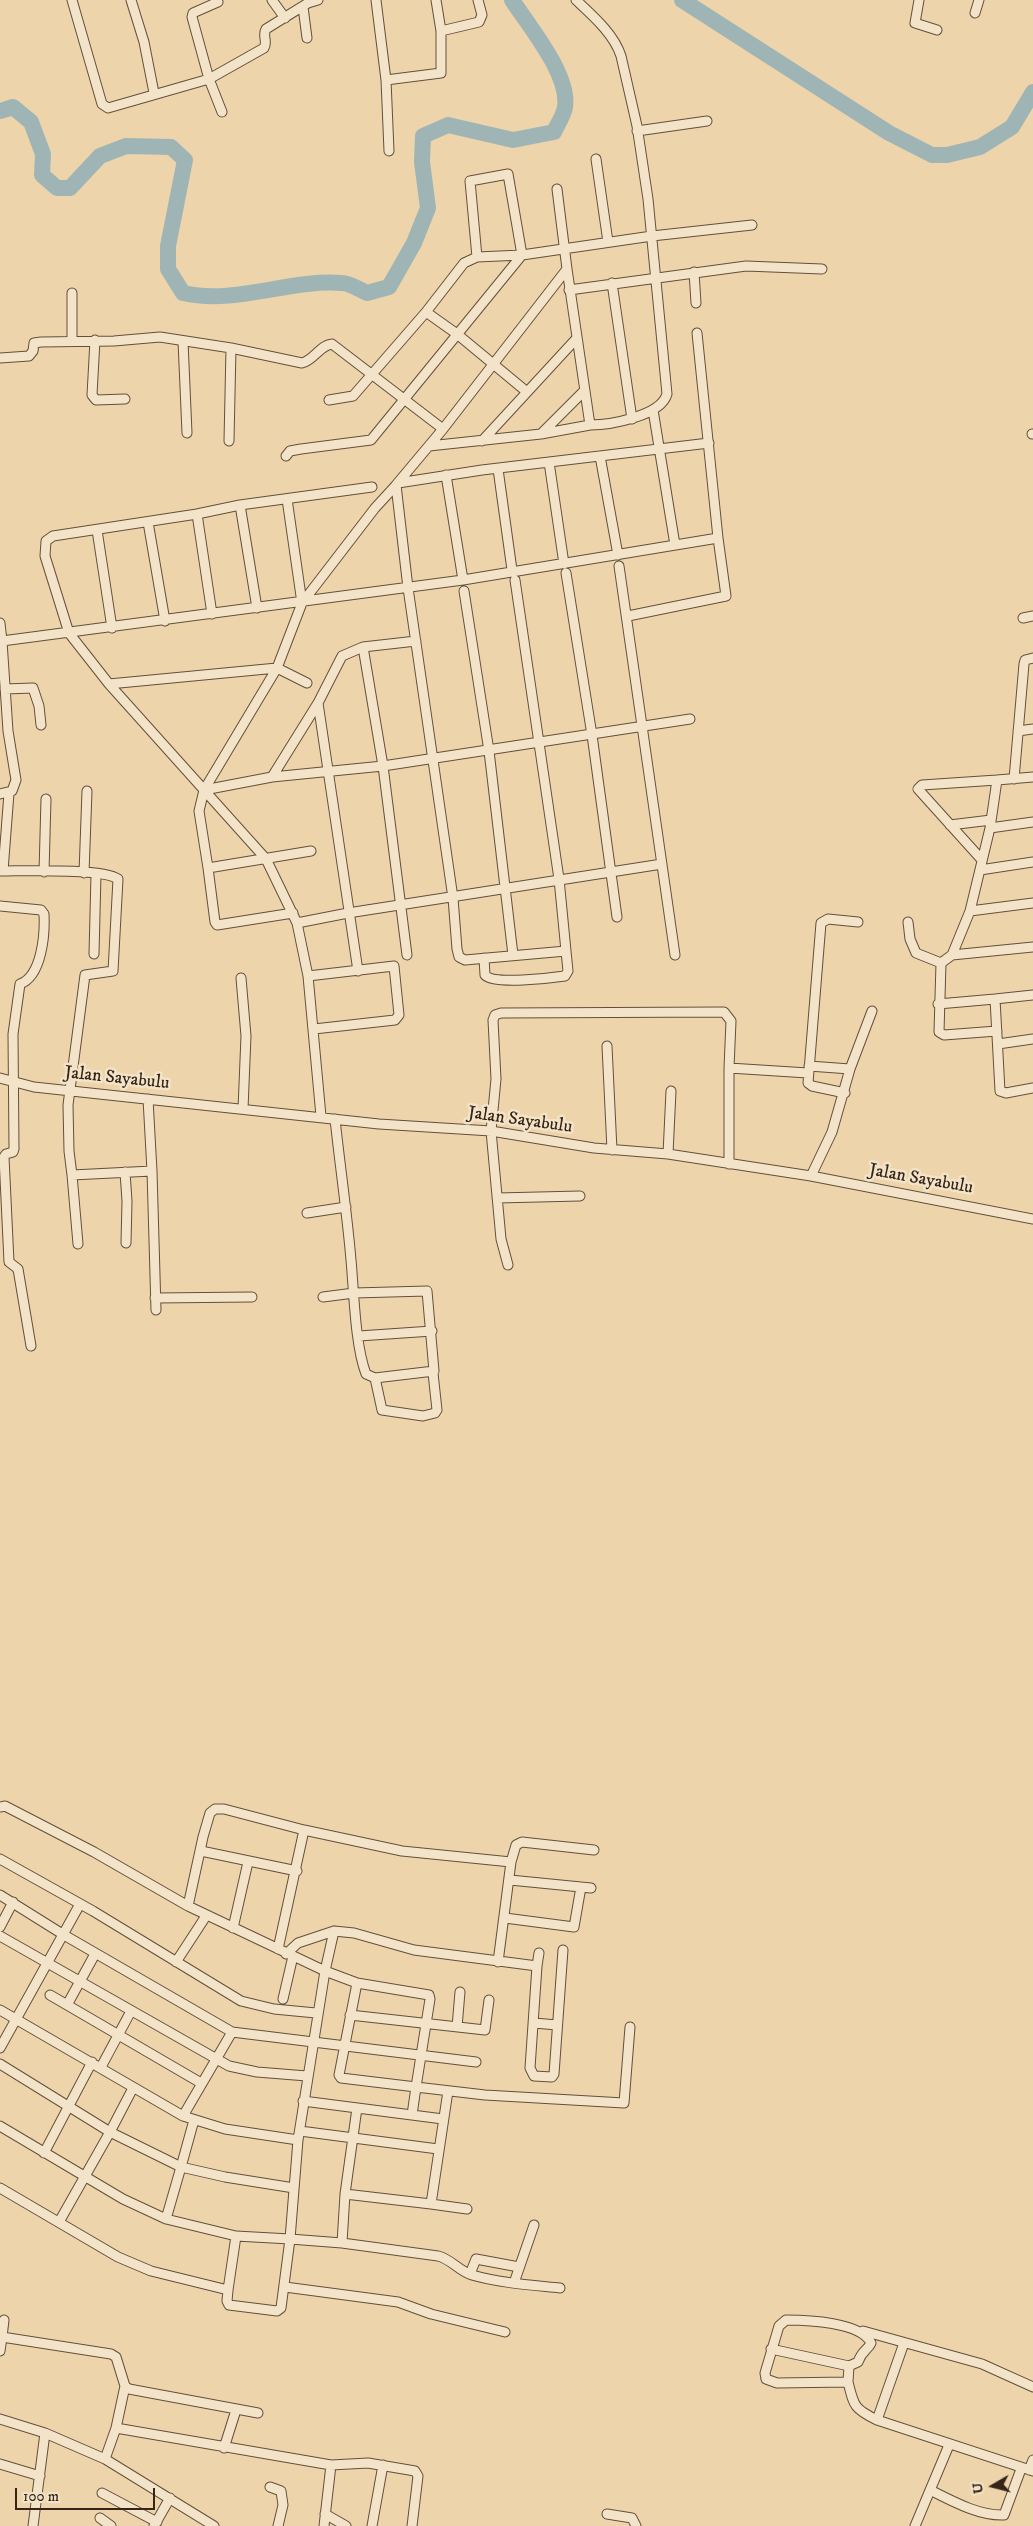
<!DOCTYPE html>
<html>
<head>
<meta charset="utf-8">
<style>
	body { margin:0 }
	#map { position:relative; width:1033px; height:2526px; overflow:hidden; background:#edd4aa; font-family:"IM FELL DW Pica",serif }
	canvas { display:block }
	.north { position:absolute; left:968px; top:2461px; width:50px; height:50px; -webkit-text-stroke:4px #f3e3c8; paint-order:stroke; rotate:262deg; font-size:14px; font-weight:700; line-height:20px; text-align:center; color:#352417 }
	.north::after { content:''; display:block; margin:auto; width:18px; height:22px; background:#352417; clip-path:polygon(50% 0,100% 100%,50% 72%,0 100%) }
	.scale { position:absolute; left:15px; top:2488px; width:140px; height:22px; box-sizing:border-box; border:2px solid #352417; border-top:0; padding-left:6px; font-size:15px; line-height:18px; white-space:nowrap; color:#352417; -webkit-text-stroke:4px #f3e3c8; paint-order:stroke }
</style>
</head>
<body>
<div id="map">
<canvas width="1033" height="2526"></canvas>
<div class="north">U</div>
<div class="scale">100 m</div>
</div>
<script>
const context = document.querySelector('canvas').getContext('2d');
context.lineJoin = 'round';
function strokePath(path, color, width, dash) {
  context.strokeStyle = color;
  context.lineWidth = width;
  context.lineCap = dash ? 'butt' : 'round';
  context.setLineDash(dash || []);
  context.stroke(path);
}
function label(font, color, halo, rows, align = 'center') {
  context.font = font + ' "IM FELL DW Pica",serif';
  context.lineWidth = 5;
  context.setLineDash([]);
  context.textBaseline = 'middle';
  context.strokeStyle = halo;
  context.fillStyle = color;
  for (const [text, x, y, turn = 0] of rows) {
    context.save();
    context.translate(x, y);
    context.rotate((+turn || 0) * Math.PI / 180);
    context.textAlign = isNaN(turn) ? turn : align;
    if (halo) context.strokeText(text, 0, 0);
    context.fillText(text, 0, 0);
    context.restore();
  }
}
const river = new Path2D(`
	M682,0L889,133L932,155H947L980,147L1012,127L1033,92
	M0,111L13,107L31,122L43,154L42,175L57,188H70L100,156L126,146L171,147L185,160L168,246V269L183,293C236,305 289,279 342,283C350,283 360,290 367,293L389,287L414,243L428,208L422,162L423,136L448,125L513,140L554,132C557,125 564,115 565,107C570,75 529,26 512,0`);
const minor = new Path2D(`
	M72,0L102,104L108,108L209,79L264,48C268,42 262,35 266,29L308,3L318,0
	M131,0L144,42L154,93
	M272,0L285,18
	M376,0L386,80L389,151
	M576,0C593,16 614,34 621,56L637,126L648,199L667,394C661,416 610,425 590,425
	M919,0L915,23L937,30
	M218,2L193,13L192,17L209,79L222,112
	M303,7L307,38
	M975,13L979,0
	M441,31L479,22L482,15L478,0
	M386,80L441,73V31L436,0
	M637,131L707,121
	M596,159L608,242
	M694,272L696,303
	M612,283L632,419
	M569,290L746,266L822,269
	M72,293V341
	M426,312L464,263L477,257L522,255L652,236L752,225
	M95,340L92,395L96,400L125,399
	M183,341L187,433
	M0,358L29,356L33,351L34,343L41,342L114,341L160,337L231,348L302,363C314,360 320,345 332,344L443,429
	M329,400L353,396L426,312L457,334L527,392
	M653,410L675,545
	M541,434L583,392
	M1032,434H1033
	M229,441L231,348
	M482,441L576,339
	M429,446L541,434L590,425L567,269
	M286,456L290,451L301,449L371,440L522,255L508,174L470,181L477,257
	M600,456L618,555
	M549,462L564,564
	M498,469L512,570
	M446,475L463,580
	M372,487L240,505L197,514L53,536L46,541L45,556L69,633L109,684L266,859L297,923L348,913L662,864
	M287,499L302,603L277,668L204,790L199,811L208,868L311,851
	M240,505L257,608
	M197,514L212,614
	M148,522L165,621
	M97,530L112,628
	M619,566L675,955
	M566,573L592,735L617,917
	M515,580L559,879L566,951L465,960L459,957L457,949L453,898L408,588L396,485L443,429L567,269L557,189
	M464,591L489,751L513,955
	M302,603L375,508L398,483L482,470L709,443
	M628,616L726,596L718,538
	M1023,618L1033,616
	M0,623L2,641L0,642
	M363,647L383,766L407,955
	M109,684L277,668L307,683
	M5,689L33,688L39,706L41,725
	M1018,731L1033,729
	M272,777L318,703
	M1014,779L1024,664L1025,660L1033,658
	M204,790L272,777L383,766L690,719
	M0,794L12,791L16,780L8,731L2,641L463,580L718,538L697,333
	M950,825L991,820
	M990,828L1033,822
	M982,860L918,789L922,785L997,780
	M208,868L215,922L217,925L293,913
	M980,870L1033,862
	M0,871H3L9,793
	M3,871C25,871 103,868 118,879L113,971L85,975L68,1105L69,1151L72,1175L152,1171L156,1310
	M44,872L46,799
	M84,873L87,791
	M0,906L41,910L44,914C45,934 42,976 20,984L13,1034L14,1149L13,1152L6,1154L4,1157L9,1262L18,1269L31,1346
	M970,911L1033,903
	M908,922L910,939L916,953L941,963
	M297,923L308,976L321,1116
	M94,954L96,874
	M952,955L1033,947
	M484,958L485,975C493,985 551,978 565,976L568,971L566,951
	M358,971L318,703L342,656L363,647L416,641
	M308,976L394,966L399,1015L395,1020L314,1029
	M241,978L246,1036L243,1109
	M1033,995L995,999L1000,1091L1006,1093L1033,1088
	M938,1004L995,999
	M997,1031L944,1035L939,1032L941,963L952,955L970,911L990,828L997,780L1033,777
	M998,1044L1033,1039
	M607,1046L612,1150
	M809,1066L850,1069
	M729,1068L808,1073
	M0,1078L34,1087L379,1124L491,1131L594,1148L668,1154L811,1176L1033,1219
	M845,1093L812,1086L808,1083L821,923L828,919L858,922
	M148,1099L152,1171
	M668,1154L671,1091
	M125,1172L127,1201L126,1243
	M72,1175L78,1244
	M811,1176L832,1132L850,1069L872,1011
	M497,1198L580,1196
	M307,1213L346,1207
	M508,1265L501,1239L491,1131L496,1079L493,1020L495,1015L501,1013L724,1012L731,1021L729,1068V1164
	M323,1297L354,1293L427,1291L434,1371L375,1378L366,1374C355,1345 354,1292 351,1260C347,1213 340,1166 335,1119
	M155,1298L252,1297
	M359,1336L432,1331
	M375,1378L382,1410L423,1416L435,1413L437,1410L433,1373
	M0,1807L5,1806L94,1852L188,1906
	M201,1851L297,1871
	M0,1859L93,1911L241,2001L274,2009L316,2013
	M510,1880L591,1888
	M0,1895L64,1935L232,2032L476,2062
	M505,1918L574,1927L581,1887
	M0,1927L13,1902
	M233,1928L248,1862
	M334,1931L325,1971L357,1983
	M0,1936L229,2066L257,2072L307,2076
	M278,1949L304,1830
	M286,1954L298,1943L334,1931L354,1933L414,1950L537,1966L530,2068L534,2076L552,2077L554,2074L563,1950
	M176,1962L206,1916
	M498,1962L511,1862L516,1845L522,1842L594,1850
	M537,1966L539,1953
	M357,1983L429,1995L430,1999L416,2087L341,2078L339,2075Z
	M50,1995L201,2083
	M283,1999L293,1956
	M67,2005L95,1954
	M0,2010L183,2116L225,2129L298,2140
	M350,2015L485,2030L489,2000
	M534,2023L557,2025
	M457,2027L460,1992
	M0,2048L80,1904
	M0,2064L110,2132L133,2088
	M101,2067L131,2011
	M448,2091L431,2204L345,2194L342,2243L290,2239L298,2140L325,1971L188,1906L203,1837L210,1813L215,1809H224L304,1830L402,1851L511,1862
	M303,2101L443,2119
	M412,2115L416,2087L485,2095L624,2103L630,2027
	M183,2116L232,2032
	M0,2126L123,2199L166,2219L236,2236
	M300,2131L438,2149
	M44,2153L92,2062
	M0,2188L118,2257L151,2271L228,2290L236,2236L290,2239L281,2308L277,2311L229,2305L227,2301L228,2290
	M345,2194L357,2108
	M431,2204L467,2209
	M166,2219L181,2167L225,2177L294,2188
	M59,2222L110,2132L181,2167L194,2120
	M342,2243L438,2256C451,2259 459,2271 472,2275C500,2283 531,2285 560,2288
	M470,2274L476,2259L519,2267
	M514,2283L534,2225
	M285,2287L398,2302L431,2314L505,2332
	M863,2331L982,2364L1033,2387
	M2,2337L4,2320
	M771,2349L849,2366L848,2382
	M0,2351L2,2337L111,2354L116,2357L125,2386L129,2389L258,2413
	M849,2366L858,2362C862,2350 868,2350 871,2343C861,2322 807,2320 786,2320L779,2326L765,2373L766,2379L777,2383L848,2382C854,2406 854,2409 877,2420L1033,2471
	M0,2419L45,2433L105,2459L214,2526
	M877,2420L904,2343
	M116,2428L125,2386
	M224,2448L236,2410
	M105,2459L116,2428L331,2465
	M0,2464L40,2476
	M1029,2470L1033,2460
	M270,2487L281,2491L283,2505L278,2526
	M930,2490C952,2501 979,2516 1004,2515L1021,2469
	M102,2493L157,2522
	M325,2514L346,2526
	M607,2514L632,2518L636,2526
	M100,2518L111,2526
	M33,2526L45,2433
	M154,2526L170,2498
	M324,2526L331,2465L368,2463L415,2471L418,2476L412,2526
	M372,2526L383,2465
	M915,2526L949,2445`);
const streetNames = [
	["Jalan Sayabulu",117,1079,6],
	["Jalan Sayabulu",520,1121,8],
	["Jalan Sayabulu",921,1180,10]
];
strokePath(river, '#9fb5b5', 16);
strokePath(minor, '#63503c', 11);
strokePath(minor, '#f3e3c8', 9);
label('18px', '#352417', '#f3e3c8', streetNames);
</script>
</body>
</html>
